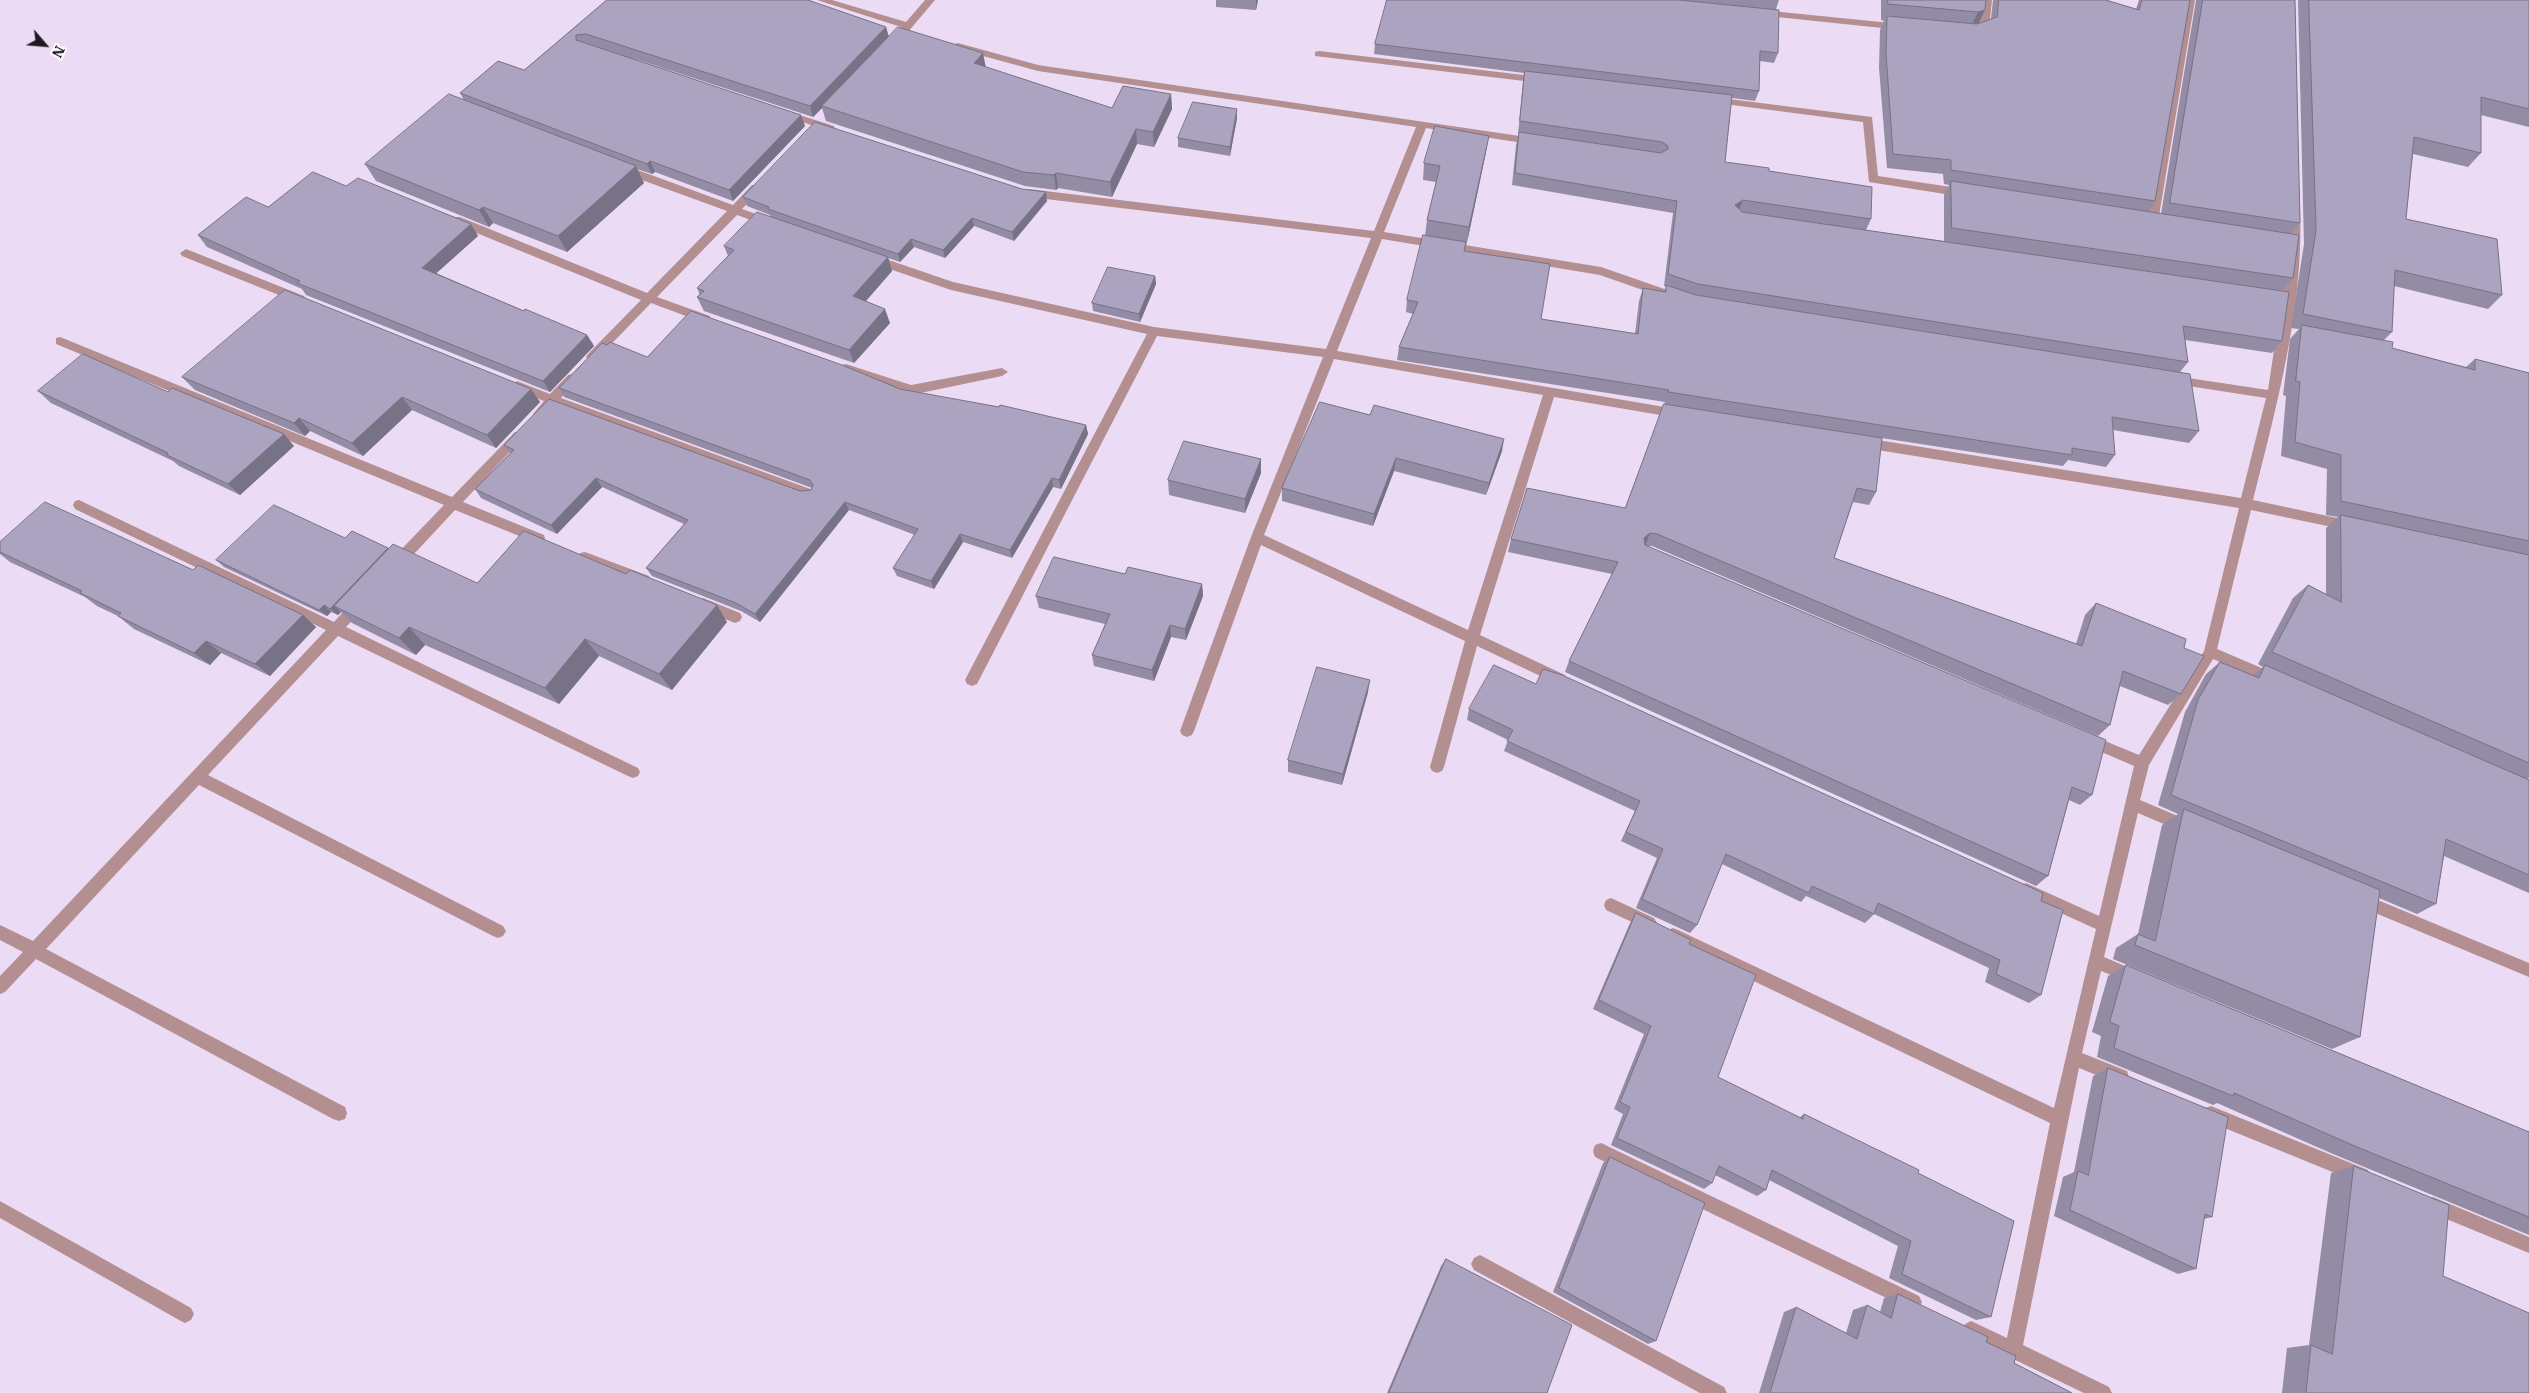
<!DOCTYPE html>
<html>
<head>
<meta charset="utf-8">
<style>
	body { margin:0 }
	#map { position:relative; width:2529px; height:1393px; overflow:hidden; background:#ecdbf4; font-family:"IBM Plex Serif",serif }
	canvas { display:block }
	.north { position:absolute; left:20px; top:20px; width:50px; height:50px; -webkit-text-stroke:4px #fff; paint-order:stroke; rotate:117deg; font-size:14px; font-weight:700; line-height:20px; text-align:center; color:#1e1821 }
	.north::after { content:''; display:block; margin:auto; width:18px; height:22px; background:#1e1821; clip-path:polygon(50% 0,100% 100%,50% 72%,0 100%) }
</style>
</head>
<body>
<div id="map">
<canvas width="2529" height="1393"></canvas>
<div class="north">N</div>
</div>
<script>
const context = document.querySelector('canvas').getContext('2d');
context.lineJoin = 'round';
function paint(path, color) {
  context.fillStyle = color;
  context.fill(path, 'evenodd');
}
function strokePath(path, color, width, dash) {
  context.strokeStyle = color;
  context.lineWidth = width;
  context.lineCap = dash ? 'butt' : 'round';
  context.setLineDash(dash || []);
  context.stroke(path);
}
const minor = new Path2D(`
	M817,0H832L906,22L925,0H935L897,45L893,46L888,43L901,27Z
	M1982,0H1992L1989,30L1975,37L1970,34L1979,28Z
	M2185,0H2195L2158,222L2152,226L2146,222Z
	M1761,10L1901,24L1906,27L1901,30L1758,15V11Z
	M958,43L1038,65L1540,139L1541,141L1536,145L1426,128L1384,232L1601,267L1679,294V300H1671L1600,275L1382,239L1337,351L1682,410L1684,413L1682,416L1678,418L1554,397L1480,635L1565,675L1567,679L1565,683H1555L1477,646L1444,767L1442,771L1437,773L1432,771L1430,767L1465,641L1261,545L1194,731L1192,735L1187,737L1182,735L1180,731L1251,537L1323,357L1157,336L977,684L972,686L967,684L965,680L967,676L1147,334L951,290L869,262V256H877L953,282L1154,327L1326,349L1371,238L1029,197L1024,193L1029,189L1374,231L1416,127L1038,71L954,48V44ZM1334,359L1543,395L1468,630L1264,535Z
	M1319,51L1541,77L1546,80L1541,83L1315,56V52Z
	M1713,97L1872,117L1878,176L1964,189L1969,193L1964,197L1869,182L1863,122L1709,102V98Z
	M784,110L834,126L835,128L830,131L780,115V111Z
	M624,165L733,205L752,185H760V191L742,209L774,220L776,223L770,227L737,215L657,297L710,316V322H702L651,303L596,360L592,361L586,357L588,354L641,300L452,223L450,220L452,217H460L647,293L727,211L620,172V166Z
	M2295,207L2300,211C2304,307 2276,408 2253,500L2351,521L2357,526L2351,531L2251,510L2217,649L2278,675L2280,679L2278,683L2273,685L2213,659L2149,765L2140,800L2192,822L2194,827L2192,832L2187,834L2138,813L2104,957L2139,972L2142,977L2139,982L2134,984L2101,971L2082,1053L2127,1071L2129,1077L2127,1083L2121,1085L2079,1068L2023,1345L2109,1387L2112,1393H2084L1965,1336L1962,1330L1965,1324L1971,1321L2007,1338L2050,1123L1668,940L1665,935L1668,930L1673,928L1678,930L2054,1108L2096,929L2021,895L2019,890L2021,885L2026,883L2099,916L2134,766L2083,744L2081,740L2083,736L2088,734L2139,755L2204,651L2239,508L1865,448L1859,443L1865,438L2241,498L2266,398L2175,384L2169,380L2175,376L2268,390L2290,244V211Z
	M186,249L304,296L306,299L300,303L296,302L182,256L180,253Z
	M60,337L452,497L515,432H523L525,435L523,438L463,502L544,535L545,539L539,544L455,510L401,568H391L390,564L391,560L444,505L56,344V338Z
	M846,364L911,385L1002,368L1008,372L1002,376L911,395L842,371L840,368L842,365Z
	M572,374L578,378L561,398L813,490L815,494L813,498H805L555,405L543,417H535L533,414L544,401L513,389L511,386L517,381L550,394L568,375Z
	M79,500L334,622L354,600H364L366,604L364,608L346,627L638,768L640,772L638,776L633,778L628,776L338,636L208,775L503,926L506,931L503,936L498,938L493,936L199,785L46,949L345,1107L347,1113L345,1119L339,1121L333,1119L36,959L5,992L0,994V976L23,952L0,940V925L33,941L326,630L75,509L73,505L75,501Z
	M585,552L649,576L651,580L649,584L644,585L580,561L579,557L580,553Z
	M703,598L740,613L742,617L740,621L735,623L698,608L696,604L698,600Z
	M2361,893L2529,963V977L2356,905L2354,900L2356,895Z
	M1611,898L1654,918L1657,923L1654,928L1649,930L1606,910L1604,905L1606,900Z
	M2211,1106L2368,1170L2370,1176L2368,1182L2362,1184L2205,1120L2203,1114L2205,1108Z
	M1601,1143L1919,1296L1922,1302L1919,1308L1913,1311L1907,1308L1595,1157L1593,1151L1595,1145Z
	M2433,1197L2529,1237V1253L2427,1211L2425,1205L2427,1199Z
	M0,1201L191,1308L194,1314L191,1320L185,1323L179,1320L0,1218Z
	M1480,1255L1724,1387L1727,1393H1700L1474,1270L1471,1264L1474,1258Z`);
const wall = new Path2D(`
	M607,0L886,27L889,37L986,67L1112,108L1171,94L1172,109L1154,147L1137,144L1112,197L1058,188L1056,190L1025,186L826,121L822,108L813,117L632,58L805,126L733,201L655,172L652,174L637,169L644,183L567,252L493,223L489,227L376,181L365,164L464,100L460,93L524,70Z
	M1216,0H1258L1256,10L1216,7Z
	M1387,0H1779L1776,9L1778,53L1774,63L1760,61L1759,91L1755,101L1732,98L1725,162L1769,171L1871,219L1866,230L1944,241V195L1949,185L1944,184L1943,174L1887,168L1879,68L1880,30L1884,21L1881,20V0H1986L1979,24L1991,19L1993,0H2106L2136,9L2139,0H2190L2155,201L2148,212L2161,214L2196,0H2295L2300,223L2291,233L2293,278L2282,291V341L2272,353L2185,340L2188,362L2180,372L2199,431L2189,443L2113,430L2115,455L2106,467L2068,460L2063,466L1836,431L1876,492L1869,505L1853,502L1834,558L2076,644L2085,615L2096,603L2184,648L2181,694L2168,705L2120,686L2110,725L2098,736L1652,546H1646L2092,795L2080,805L2069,800L2048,876L2036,886L1565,672L1569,661L1612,574L1508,552L1511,539L1625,508L1665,402L1397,360L1399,347L1413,314L1406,312L1407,300L1425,235L1427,220L1436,182L1423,180L1424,163L1486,152L1465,251L1541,319L1635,334L1639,301L1643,288L1664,292L1666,287L1664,286L1673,213L1512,185L1516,145L1519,134H1518L1523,83L1524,73L1374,54L1375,44Z
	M2298,0H2529V127L2481,115V153L2468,167L2413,154L2406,219L2502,295L2488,309L2394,286L2392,332L2383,341L2392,348L2466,367L2475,359L2529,373V778L2527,779L2529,780V893L2444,856L2436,904L2417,914L2379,898L2360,1037L2332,1049L2113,959L2116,948L2138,934L2162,825L2178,814L2158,805L2185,712L2206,674L2220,662L2253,675L2263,667L2258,664L2293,598L2308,585L2326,594V528L2338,517L2326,515L2327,469L2281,456L2286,396L2283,395L2290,339L2299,329L2291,328L2304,244Z
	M1237,118L1230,156L1178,147V138Z
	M346,186L471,224L478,236L436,273L524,311L587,335L594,346L550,392L306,295L302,289L207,247L198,235L268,207Z
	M743,197L1047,201L1014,241L974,226L945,258L914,247L900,262L888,258L892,271L866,301L890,323L854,363L704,311L697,297L700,295L697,288L728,256L724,246L771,217L770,215L747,206Z
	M1155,276L1156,284L1140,322L1093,311L1092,303Z
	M607,345L647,357L900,389L1086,425L1088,434L1061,489L1053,487L1012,558L963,542L934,589L897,576L893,568L915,535L849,510L760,622L741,611L652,576L646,568L684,524L602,487L557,534L481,498L475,489L510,453L504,445L800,491L811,490L812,488L564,397L559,388Z
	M182,377L531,389L540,402L496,448L412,410L363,456L310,431L305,436L195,390Z
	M38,391L168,392L294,446L240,495L179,466L173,461L51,403Z
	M1320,402L1502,451L1486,495L1394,471L1373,526L1282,501V488Z
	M1261,459V473L1245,513L1169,495L1168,480Z
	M345,538L389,548L477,583L727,622L672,690L599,656L559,704L425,645L416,655L352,623L341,612L338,615L331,612L327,616L224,567L216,560Z
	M0,542L193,570L303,615L316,627L270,676L221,653L210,665L134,629L118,616L97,606L85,597L10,562L0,554Z
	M1125,574L1202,584L1203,596L1186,640L1171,637L1154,681L1094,666L1092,655L1105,624L1039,608L1036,596Z
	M1536,684L2041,901V995L2029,1003L1985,982L1989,968L1874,914L1865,923L1806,896L1801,902L1722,864L1697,925L1690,933L1636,908L1657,858L1621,841L1635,811L1504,751L1508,740L1467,720L1469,709Z
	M1368,692L1342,785L1288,772V760Z
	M1636,913L1689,944L1718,1077L1799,1118L1804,1114L1918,1173L1991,1317L1976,1320L1889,1278L1898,1246L1769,1180L1766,1190L1757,1196L1715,1175L1712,1183L1704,1189L1611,1145L1623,1114L1614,1109L1644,1034L1593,1009L1630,923Z
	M2126,965L2529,1132V1235L2333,1154L2217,1103L2213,1105L2097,1057L2101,1036L2092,1032L2108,976Z
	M2108,1068L2212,1217L2204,1219L2196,1269L2178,1274L2054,1216L2063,1177L2074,1172L2093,1076Z
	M1610,1157L1656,1341L1648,1344L1553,1292L1603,1163Z
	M2354,1166L2443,1276L2529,1393H2282L2287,1348L2309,1345L2331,1173Z
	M1446,1259L1547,1393H1387L1441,1266Z
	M1898,1294L1986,1342L2014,1363L2072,1393H1759L1784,1312L1796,1307L1846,1333L1853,1310L1867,1305L1880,1312L1884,1298Z`);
const shadedWall = new Path2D(`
	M1256,0H1258L1256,10Z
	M1985,10L1977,27L1970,29L1978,12Z
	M886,27L889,38L822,106V108L813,117L810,106Z
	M983,53L986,68L974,63Z
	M1171,94L1172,109L1154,147L1153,132Z
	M1237,109V118L1230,156V147Z
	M801,115L805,126L733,201L729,190Z
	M1136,129L1137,144L1112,197L1110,182Z
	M1489,136L1486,152L1467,243L1469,227Z
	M650,161L655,172L652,174L647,164Z
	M636,166L644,183L567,252L558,236Z
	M1056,173L1058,188L1056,190L1054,175Z
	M1046,192L1047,201L1014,241L1012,232Z
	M1743,200L1738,212L1735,205Z
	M483,207L493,223L489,227L479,210Z
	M972,218L974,226L945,258L943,250Z
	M471,224L478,236L430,279L422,268Z
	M911,239L914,247L900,262L898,254Z
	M888,257L892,271L858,310L853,296Z
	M1155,276L1156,284L1140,322L1139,314Z
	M885,309L890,323L854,363L849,350Z
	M587,335L594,346L550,392L543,381Z
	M531,389L540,402L496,448L487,435Z
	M402,397L412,410L363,456L352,443Z
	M299,418L310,431L305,436L294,423Z
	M1086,425L1088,434L1061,489L1059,480Z
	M284,434L294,446L240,495L228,484Z
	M1504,439L1502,451L1486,495L1489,483Z
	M1396,458L1394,471L1373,526L1374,514Z
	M1261,459V473L1245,513V499Z
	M596,478L602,487L557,534L551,525Z
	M1052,478L1053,487L1012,558L1010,550Z
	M845,502L849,510L760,622L755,614Z
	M1650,533L1645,546L1644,538Z
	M960,534L963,542L934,589L931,581Z
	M388,548L334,606L341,612L338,615L330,609Z
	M1202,584L1203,596L1186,640L1185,629Z
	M324,605L331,612L327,616L319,610Z
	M717,605L727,622L672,690L659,674Z
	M303,615L316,627L270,676L255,664Z
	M1170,625L1171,637L1154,681L1152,670Z
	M409,627L425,645L416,655L399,638Z
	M585,639L599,656L559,704L545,688Z
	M206,641L221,653L210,665L194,653Z
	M1370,680L1368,692L1342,785L1343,774Z`);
const building = new Path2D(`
	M607,0H808L886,27L810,106L586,34L576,35V40L801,115L729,190L650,161L647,164L460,93L498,61L524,70Z
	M1387,0H1679L1779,10L1778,53L1760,51L1759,91L1375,44Z
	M1888,0H1986L1985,10L1978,12L1888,4Z
	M1999,0H2106L2139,10L2142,0H2190L2155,201L1951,170V160L1893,154L1886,53L1887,16L1977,24L1997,17Z
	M2203,0H2295L2300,223L2170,203Z
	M2309,0H2529V109L2481,97V153L2414,137L2406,219L2497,239L2502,295L2395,270L2392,332L2303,314L2316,230Z
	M898,27L983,53L974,63L1112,108L1123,86L1171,94L1153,132L1136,129L1110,182L1056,173L1054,175L1023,172L822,106Z
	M1525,71L1732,95L1725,162L1769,168V171L1872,187L1871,219L1743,200L1735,205L1742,212L2289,292L2282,341L2183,326L2188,362L1698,284L1668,274L1677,201L1515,173L1519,132L1661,153L1668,149V146L1662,142L1520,121Z
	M449,94L636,166L558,236L483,207L479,210L365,164Z
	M1193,102L1237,109L1230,147L1178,138Z
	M815,122L1022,189L1046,192L1012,232L972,218L943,250L911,239L898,254L768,209L769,207L743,197Z
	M1435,126L1489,136L1469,227L1427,220L1440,166L1424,163Z
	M313,172L346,186L358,178L471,224L422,268L524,311L525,309L587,335L543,381L297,283L300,281L198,235L246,197L268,207Z
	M1951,181L2299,235L2293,278L1952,228Z
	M757,212L888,257L853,296L885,309L849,350L697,297L704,291L697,288L734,250L724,246Z
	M1423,235L1466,242L1464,251L1550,264L1541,319L1638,334L1643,288L1666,292V285L1696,295L2190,374L2199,431L2112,417L2115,455L2072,448V455L1668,392L1669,390L1399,347L1418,302L1407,300Z
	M1108,267L1155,276L1139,314L1092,303Z
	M285,290L531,389L487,435L402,397L352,443L299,418L294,423L182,377Z
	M691,311L842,365L900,389L999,407L1000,405L1086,425L1059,480L1052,478L1010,550L960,534L931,581L893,568L918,529L845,502L755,614L736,603L646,568L688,520L596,478L551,525L475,489L514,450L504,445L549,399L800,491L811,490L813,485L810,480L559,388L602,343L607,345L610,342L647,357Z
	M2302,325L2393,342L2392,348L2475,370V359L2529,373V541L2341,501V455L2295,442L2300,382L2296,381Z
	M83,354L168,392L172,388L284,434L228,484L167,455L168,453L38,391Z
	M1320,402L1370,415L1374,405L1504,439L1489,483L1396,458L1374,514L1282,488Z
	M1664,404L1882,438L1876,492L1857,488L1834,558L2082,646L2096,603L2186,639L2184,648L2204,656L2181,694L2123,671L2110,725L1657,534L1650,533L1644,538L1645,545L2106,740L2092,795L2072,787L2048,876L1569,661L1618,562L1511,539L1527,488L1625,508Z
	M1184,441L1261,459L1245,499L1168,480Z
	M45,502L193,570L198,565L303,615L255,664L206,641L194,653L118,616L121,613L80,593L82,591L0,552V542Z
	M274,505L345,538L352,531L388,548L330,609L324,605L319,610L216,560Z
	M2341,515L2529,555V763L2272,652L2308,585L2341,602Z
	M524,531L626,574L630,570L717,605L659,674L585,639L545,688L409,627L399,638L334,606L393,544L477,583Z
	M1054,557L1125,574L1128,567L1202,584L1185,629L1170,625L1152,670L1092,655L1110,614L1036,596Z
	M2220,662L2259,678L2265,665L2529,780V875L2446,839L2436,904L2171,795L2198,700Z
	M1494,665L1536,684L1543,669L1562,675L2043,893L2041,901L2063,910L2041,995L1996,974L2000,960L1878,903L1874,914L1812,886L1809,893L1726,854L1697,925L1642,899L1663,849L1626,832L1640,801L1507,741L1513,730L1469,709Z
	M1317,667L1370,680L1343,774L1288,760Z
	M2184,809L2380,890L2360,1037L2135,945L2138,934L2155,941Z
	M1636,913L1691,940L1689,944L1756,975L1718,1077L1803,1119L1804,1114L1919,1170L1918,1173L2014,1221L1991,1317L1902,1274L1911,1241L1772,1170L1766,1190L1719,1166L1712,1183L1617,1138L1630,1107L1620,1102L1651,1026L1599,1000Z
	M2126,965L2529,1132V1217L2357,1147L2234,1093L2233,1096L2114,1048L2119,1026L2110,1022Z
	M2108,1068L2228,1117L2212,1217L2205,1214L2196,1269L2070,1210L2078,1171L2088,1175Z
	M1610,1157L1705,1203L1656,1341L1559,1288Z
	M2354,1166L2449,1205L2443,1276L2529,1313V1393H2306L2311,1345L2332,1354Z
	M1446,1259L1572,1325L1547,1393H1389Z
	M1898,1294L1988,1337L1986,1342L2016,1356L2014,1363L2072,1393H1770L1796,1307L1857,1339L1867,1305L1891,1318Z`);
paint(minor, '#b48f91');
paint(wall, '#938ca4');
paint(shadedWall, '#787286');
paint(building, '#aba3bf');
strokePath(building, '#787286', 1);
</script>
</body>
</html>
